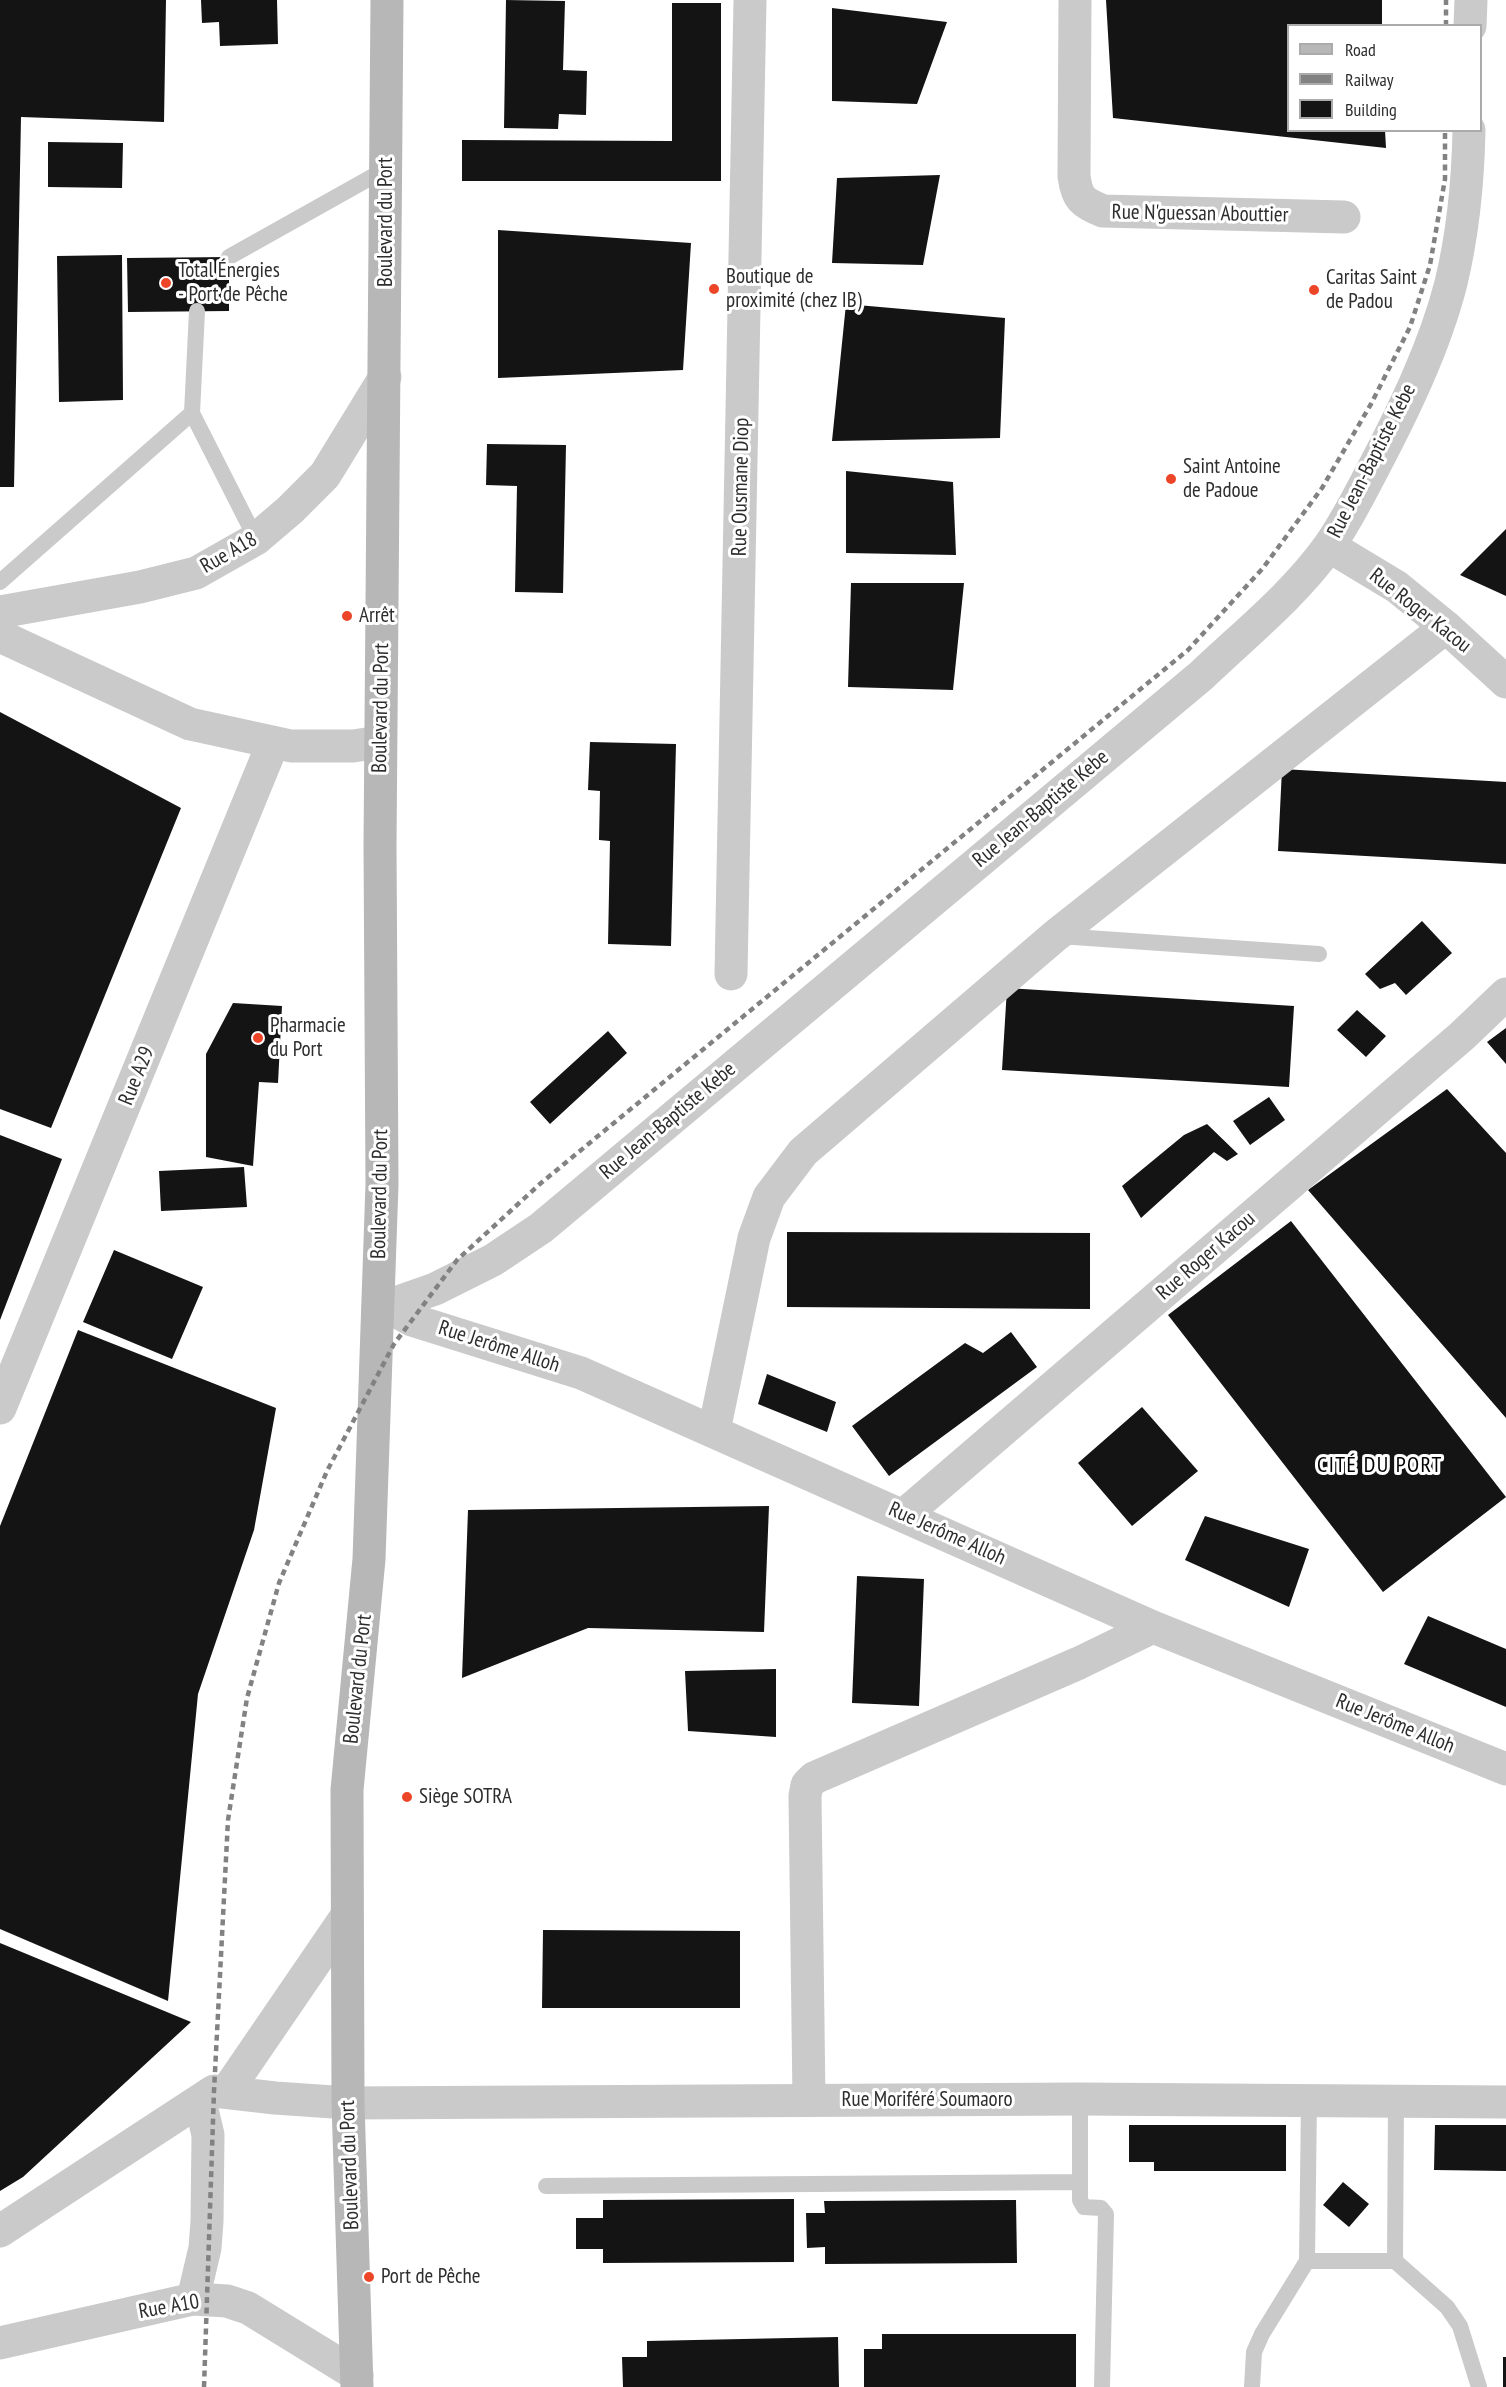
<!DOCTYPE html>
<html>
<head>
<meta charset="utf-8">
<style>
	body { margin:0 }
	#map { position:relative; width:1506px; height:2387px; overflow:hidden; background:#fff; font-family:"PT Sans Narrow",sans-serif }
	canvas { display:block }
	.legend { position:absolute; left:1287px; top:24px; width:195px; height:108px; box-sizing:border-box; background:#fff; border:2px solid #ababab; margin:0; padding:8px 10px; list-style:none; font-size:18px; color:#2d2d2d }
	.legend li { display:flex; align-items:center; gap:12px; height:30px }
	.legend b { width:30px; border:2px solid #ababab }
</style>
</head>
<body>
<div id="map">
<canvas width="1506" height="2387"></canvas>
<ul class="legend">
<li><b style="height:8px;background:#b7b7b7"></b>Road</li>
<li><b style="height:8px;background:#828282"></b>Railway</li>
<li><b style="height:16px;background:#141414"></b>Building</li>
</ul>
</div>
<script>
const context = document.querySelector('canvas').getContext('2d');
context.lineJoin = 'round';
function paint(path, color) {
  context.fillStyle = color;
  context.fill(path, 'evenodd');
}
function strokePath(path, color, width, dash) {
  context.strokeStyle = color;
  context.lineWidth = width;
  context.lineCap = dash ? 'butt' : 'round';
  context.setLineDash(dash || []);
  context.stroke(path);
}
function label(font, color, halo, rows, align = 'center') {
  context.font = font + ' "PT Sans Narrow",sans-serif';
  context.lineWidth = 6;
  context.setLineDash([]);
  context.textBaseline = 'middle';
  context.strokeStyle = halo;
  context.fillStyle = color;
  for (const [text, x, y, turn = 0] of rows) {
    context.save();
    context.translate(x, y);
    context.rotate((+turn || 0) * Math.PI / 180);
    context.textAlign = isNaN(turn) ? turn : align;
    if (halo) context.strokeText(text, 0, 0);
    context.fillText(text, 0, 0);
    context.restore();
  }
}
const building = new Path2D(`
	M0,0H166L164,122L21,117L14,487H0Z
	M201,0H277L278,44L220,46L219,22L202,23Z
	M506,0L565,1L563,70L587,71L586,115L559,114L558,129L504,128Z
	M1106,0H1382V26H1288V130H1385L1386,148L1113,118Z
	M672,3H721V181H462V140L672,141Z
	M832,8L947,22L917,104L832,101Z
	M48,142L123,143L122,188L48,187Z
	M940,175L923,265L832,263L837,178Z
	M498,230L691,243L683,370L498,378Z
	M122,255L123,400L59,402L57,256Z
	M229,257V311L128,312L127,258Z
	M846,304L1005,318L1000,438L832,441Z
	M487,444L566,445L563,593L515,592L517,486L486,485Z
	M846,471L953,482L956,555L846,553Z
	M1506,529V596L1460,575Z
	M851,583H964L953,690L848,687Z
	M0,712L181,808L51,1128L0,1109Z
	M590,742L676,744L671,946L608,944L610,841L599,840L600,791L588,790Z
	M1282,769L1506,782V864L1278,851Z
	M1422,921L1452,953L1406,995L1395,983L1380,989L1365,974Z
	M1007,988L1294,1006L1289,1087L1002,1070Z
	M233,1003L282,1006L278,1083L259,1082L253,1166L206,1157V1054Z
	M1357,1010L1386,1036L1366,1057L1337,1030Z
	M1506,1028V1064L1487,1042Z
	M608,1031L627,1053L550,1124L530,1102Z
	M1447,1089L1506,1153V1418L1308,1190Z
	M1269,1097L1285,1120L1250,1145L1233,1121Z
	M1207,1124L1238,1154L1227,1161L1214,1152L1141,1218L1122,1186L1184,1135Z
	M0,1135L62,1159L0,1320Z
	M244,1167L247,1207L161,1211L159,1171Z
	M1291,1221L1506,1497L1383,1592L1168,1315Z
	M787,1232L1090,1233V1309L787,1307Z
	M114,1250L203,1287L172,1359L83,1322Z
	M78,1330L276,1408L254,1530L198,1694L168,2001L0,1929V1526Z
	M1011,1332L1037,1367L889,1476L852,1426L965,1343L983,1353Z
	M767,1374L836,1402L827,1432L758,1404Z
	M1142,1407L1198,1471L1132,1526L1078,1463Z
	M769,1506L764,1632L588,1628L462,1678L468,1510Z
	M1205,1516L1309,1549L1289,1607L1185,1560Z
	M857,1576L924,1579L919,1706L852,1703Z
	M1428,1616L1506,1649V1707L1404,1664Z
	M776,1669V1737L688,1731L685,1671Z
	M543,1930L740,1931V2008H542Z
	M0,1943L191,2022L23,2177L0,2191Z
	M1129,2125H1286V2171H1154V2162H1129Z
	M1435,2125H1506V2171L1434,2170Z
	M1343,2182L1369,2204L1349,2227L1323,2205Z
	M794,2199V2262L603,2263V2249H576V2218H603V2200Z
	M1016,2200L1017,2263L825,2264V2247L807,2248L806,2213H825L824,2201Z
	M882,2334H1076V2387H864V2349H882Z
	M838,2337L839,2387H623L622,2357H647V2341Z
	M1503,2357H1506V2387H1503Z`);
const service = new Path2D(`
	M229,257L386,169
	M197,311L192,413L256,539
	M0,582L192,413
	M1059,936L1319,954
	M1080,2099V2200L1084,2207L1101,2208L1106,2214L1102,2387
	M546,2186L1080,2182
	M1307,2261H1395L1447,2307L1460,2326L1479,2387
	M1395,2261L1396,2101
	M1252,2387L1254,2352L1262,2334L1307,2261L1309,2100`);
const minor = new Path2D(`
	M1075,0L1074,176C1077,199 1082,202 1103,211L1344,217
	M1470,26L1471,0
	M1329,546L1397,587L1446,627L1506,682
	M0,612L140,587L196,573L256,539L290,510L325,475L385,377
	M0,636L190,724L291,746H353L380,742
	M731,974L750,0
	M387,1306L412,1320L581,1373L1153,1627L1506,1769
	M378,1309L435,1289L493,1260L541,1228L1202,675C1245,634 1294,595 1329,546C1346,522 1360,494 1374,467C1404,410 1435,346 1451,283C1463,233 1468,182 1469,130
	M0,1408L273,743
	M714,1431L754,1238L769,1197L803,1152L1055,936L1446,627
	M904,1515L1462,1036L1506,994
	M227,2091L346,1917
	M809,2100L805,1796L807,1785L814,1778L1079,1663L1153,1627
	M0,2231L214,2091L275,2098L348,2103
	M193,2299L205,2248L207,2221L208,2135L200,2101
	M0,2343L193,2299L227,2301L248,2308L357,2375`);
const tertiary = new Path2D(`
	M348,2103L1080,2099L1506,2102`);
const secondary = new Path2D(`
	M357,2387L348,2103L347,1790L369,1559L382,1184L380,844L387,0`);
const rail = new Path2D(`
	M1446,26V0
	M204,2387L214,2091L228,1820L247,1698L279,1583L327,1471L394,1344L457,1260L541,1183L1188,650L1263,568L1322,488L1371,404L1410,327L1430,265L1445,179V130`);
const markers = [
	[166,283,6,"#ed4527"],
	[714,289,6,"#ed4527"],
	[1314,290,6,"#ed4527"],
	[1171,479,6,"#ed4527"],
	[347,616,6,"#ed4527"],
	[258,1038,6,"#ed4527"],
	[407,1797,6,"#ed4527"],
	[369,2277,6,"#ed4527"]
];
const streetNames = [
	["Rue N'guessan Abouttier",1200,214,1],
	["Boulevard du Port",386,222,-90],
	["Rue Jean-Baptiste Kebe",1372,461,-63],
	["Rue Ousmane Diop",741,487,-89],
	["Rue A18",229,553,-30],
	["Rue Roger Kacou",1420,611,38],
	["Boulevard du Port",381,708,-89],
	["Rue Jean-Baptiste Kebe",1041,809,-40],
	["Rue A29",137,1076,-68],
	["Rue Jean-Baptiste Kebe",668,1121,-40],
	["Boulevard du Port",380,1194,-89],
	["Rue Roger Kacou",1206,1256,-41],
	["Rue Jerôme Alloh",499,1347,18],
	["Rue Jerôme Alloh",947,1534,24],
	["Boulevard du Port",358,1679,-84],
	["Rue Jerôme Alloh",1395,1724,22],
	["Rue Moriféré Soumaoro",927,2100],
	["Boulevard du Port",350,2165,-92],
	["Rue A10",169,2307,-10]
];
const poiNames = [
	["Total Énergies",178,271],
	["- Port de Pêche",178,295],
	["Boutique de",726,277],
	["proximité (chez IB)",726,301],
	["Caritas Saint",1326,278],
	["de Padou",1326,302],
	["Saint Antoine",1183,467],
	["de Padoue",1183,491],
	["Arrêt",359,616],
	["Pharmacie",270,1026],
	["du Port",270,1050],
	["Siège SOTRA",419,1797],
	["Port de Pêche",381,2277]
];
const neighbourhoodNames = [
	["CITÉ DU PORT",1380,1466]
];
paint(building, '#141414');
strokePath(service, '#cacaca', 16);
strokePath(minor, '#cacaca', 33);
strokePath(tertiary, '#cacaca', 33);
strokePath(secondary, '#b7b7b7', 33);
strokePath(rail, '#828282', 4.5, [6, 4.5]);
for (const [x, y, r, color] of markers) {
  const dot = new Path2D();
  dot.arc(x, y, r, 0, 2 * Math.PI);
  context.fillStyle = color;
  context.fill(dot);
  strokePath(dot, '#fff', 2);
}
label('21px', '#2d2d2d', '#fff', streetNames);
label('21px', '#2d2d2d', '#fff', poiNames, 'left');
context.letterSpacing = '1.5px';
label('22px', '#000', '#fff', neighbourhoodNames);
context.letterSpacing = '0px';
</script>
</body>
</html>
